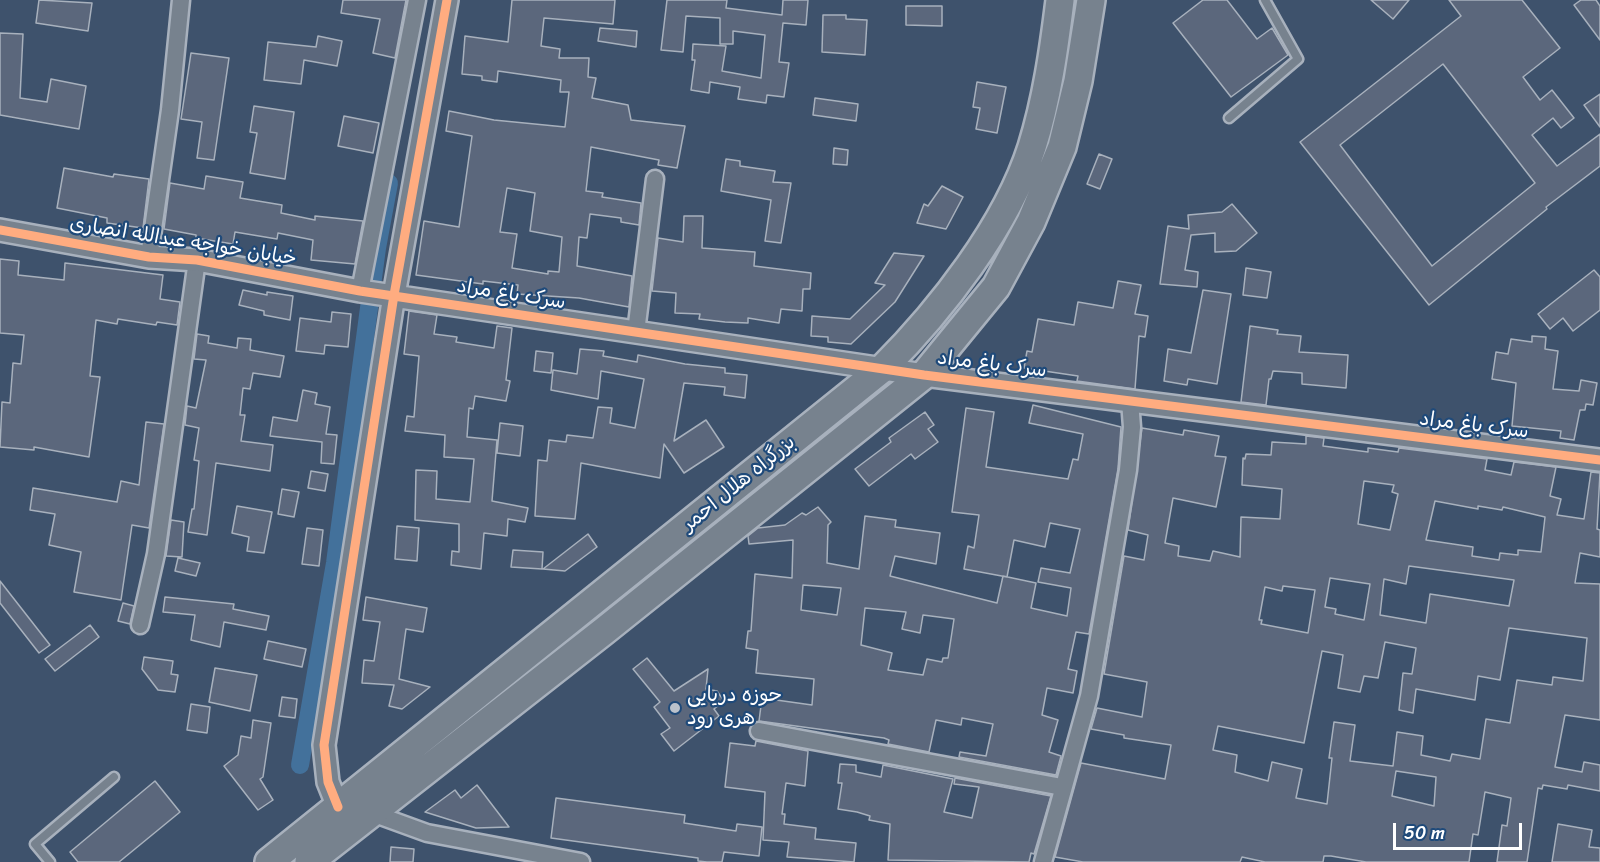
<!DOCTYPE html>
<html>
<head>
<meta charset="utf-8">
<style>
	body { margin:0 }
	#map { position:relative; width:1600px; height:862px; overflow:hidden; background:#3e526c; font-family:Sriracha,sans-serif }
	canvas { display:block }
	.scale { position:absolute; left:1393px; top:823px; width:129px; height:27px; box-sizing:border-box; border:3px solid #fff; border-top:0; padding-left:8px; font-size:18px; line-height:21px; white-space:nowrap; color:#fff; -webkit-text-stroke:4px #1f4a7a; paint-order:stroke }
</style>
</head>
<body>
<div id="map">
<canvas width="1600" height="862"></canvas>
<div class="scale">50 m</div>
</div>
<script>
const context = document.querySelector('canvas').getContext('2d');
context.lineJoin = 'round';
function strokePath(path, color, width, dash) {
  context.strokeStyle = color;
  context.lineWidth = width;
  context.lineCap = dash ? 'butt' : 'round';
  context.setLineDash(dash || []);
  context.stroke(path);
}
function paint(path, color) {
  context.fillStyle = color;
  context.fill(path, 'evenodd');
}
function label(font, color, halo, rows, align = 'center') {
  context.font = font + ' Sriracha,"Playpen Sans Arabic",sans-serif';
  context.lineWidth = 4.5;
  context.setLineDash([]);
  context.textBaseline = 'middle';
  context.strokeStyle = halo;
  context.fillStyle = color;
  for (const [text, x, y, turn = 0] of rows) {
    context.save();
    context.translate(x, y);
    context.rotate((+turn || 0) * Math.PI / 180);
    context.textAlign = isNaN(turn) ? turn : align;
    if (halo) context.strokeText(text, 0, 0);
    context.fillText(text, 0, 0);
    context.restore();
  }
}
const canal = new Path2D(`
	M300,765L335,563L377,248L389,183`);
const building = new Path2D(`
	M39,0L92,3L88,31L36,23Z
	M343,0H406L395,58L373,53L380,19L341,13Z
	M512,0H615L613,24L544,18L541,46L560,49L559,58H589L588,77L596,78L592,98L628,105L631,120L685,126L677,168L658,165L659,160L591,147L586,191L603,193L602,197L641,203L639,225L621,222V218L590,214L587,238L579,237L577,266L632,276L629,307L579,298L517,294L518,285L483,281V284L416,275L424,221L459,227L472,136L446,131L449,111L494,120L565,127L569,92H560L561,80L498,71L497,82L482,80V76L462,74L465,36L508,42ZM507,188L535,193L530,231L562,237L559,272L548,271V274L512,268L517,234L500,232Z
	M667,0H727L726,8L782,15L783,0H808L806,25L783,23L779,62L789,63L784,97L767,95L766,103L738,99L740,87L710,82L709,93L691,90L695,60H692L693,44L726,46L722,71L761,78L765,35L733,31V44H720V18L686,16L683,52L661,50Z
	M1203,0H1227L1257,39L1272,28L1288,55L1231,97L1173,23Z
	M1371,0H1409L1393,19Z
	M1449,0H1522L1560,48L1523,77L1540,100L1552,90L1574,118L1561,128L1553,118L1532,135L1557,166L1600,134V166L1546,207L1547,209L1429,305L1300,142L1461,16ZM1443,64L1535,183L1432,266L1340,145Z
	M1581,0H1596L1600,6V40L1574,5Z
	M906,6H942V26L906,25Z
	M823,15H846V19L867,20L865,55L822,52Z
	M600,28L637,31L636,47L598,41Z
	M0,33L23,34L20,98L47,102L51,79L86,86L79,129L0,115Z
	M318,36L342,41L337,66L304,60L301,84L264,80L268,42L316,47Z
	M191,53L229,58L214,160L197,158L202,122L181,119Z
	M977,82L1006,87L997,133L976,129L980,108L973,107Z
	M1600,94V127L1584,105Z
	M815,98L858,104L856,121L813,115Z
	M254,106L294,112L285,179L250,173L257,133L250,132Z
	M344,116L379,123L373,153L338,146Z
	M834,148L848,150L847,165L833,164Z
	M1099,154L1112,159L1100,189L1087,184Z
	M726,159L740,161V166L775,171L773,182L791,183L781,243L765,241L771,200L721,191Z
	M64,168L113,177L114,174L149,179L143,228L107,223V218L57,208Z
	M206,176L243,182L240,198L282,205L281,213L315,220V216L363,221L355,264L311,260L313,240L278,233L277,239L235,232L233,244L196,238V235L164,229L170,183L204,189Z
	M942,186L963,197L946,229L917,223L924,204L928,206Z
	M1232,204L1257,233L1236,251L1215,252V233L1191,235L1185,270L1198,272L1197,287L1160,284L1168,226L1189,229L1188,215L1222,212Z
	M684,216H703L702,248L755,252L754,266L811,273L810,289H803L802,311L781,309L779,323L748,318V323L725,322L699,319L700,314L675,313L676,293L652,291L658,238L683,242Z
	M894,253L924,256L895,302L851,344L828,342V337L811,336L812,316L850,319L885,285L875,283Z
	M0,259L19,261L18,275L64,280L65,263L163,275L160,299L180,302L177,325L157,322L156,325L118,319L117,324L96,320L90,376L100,377L89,457L34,447V450L0,447L2,402L10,403L13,363L21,364L24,335L0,333Z
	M1246,268L1271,272L1267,298L1243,295Z
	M1594,270L1600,277V310L1573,331L1563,318L1550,329L1538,314Z
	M1118,281L1141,285L1135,314L1148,316L1145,337L1139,336L1135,389L1077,381L1078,376L1024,368L1027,351L1032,352L1038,319L1074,325L1078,302L1113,308Z
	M243,290L267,295V292L293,296L290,320L264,315V311L239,305Z
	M1203,290L1231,294L1217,384L1188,379L1187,385L1164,381L1168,349L1191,353Z
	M409,311L437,315L434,334L457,337L456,342L494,348L497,326L512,328L506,380L510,381L506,401L475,396L473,409L469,408L467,437L497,440L492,501L528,508L525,522L508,519L507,536L484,533L481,569L451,565L452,551L459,552V524L415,520L416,470L437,471L436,499L470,502L474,459L444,457L445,435L405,431L407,416L414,417L419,356L404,354Z
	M332,312L351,314L348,347L325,345L324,354L296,351L300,318L331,322Z
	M1250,326L1278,330L1277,334L1301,336L1299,352L1348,355L1346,388L1302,384V373L1273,371L1271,379H1269L1266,405L1241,402Z
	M197,334L209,336L208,343L237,348L238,338L251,339L250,350L284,356L280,377L253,373L250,389L243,388L240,415H245L241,441L273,445L270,471L216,463L207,535L188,532L192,509H194L199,461L194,460L199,428L185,425L187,406L196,408L206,360L194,359Z
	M1532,336L1546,337L1545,349L1558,351L1553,389L1579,391L1581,380L1597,383L1593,405L1586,404L1585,410H1580L1574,440L1560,438L1561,431L1512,426L1516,383L1492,379L1496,352L1508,354L1511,339L1532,342Z
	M580,349L604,351L603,356L637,362L638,355L685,364L725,368V373L747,375L745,398L724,395L725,387L684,383L674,441L706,420L724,447L684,473L664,444L660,478L581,463L575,519L535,516L538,460L547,461L549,440L566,442L567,435L593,438L598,407L612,408L610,423L635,428L644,379L601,371L598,399L551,390L553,370L577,374Z
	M536,351L553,353L551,373L534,371Z
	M303,390L317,393L315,404L330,407L326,434L337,435L334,464L321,463L322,442L270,436L273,417L297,421Z
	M1033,405L1121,427L1118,469L1089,634L1076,632L1068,669L1077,671L1073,693L1047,688L1042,715L1058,720L1049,752L1061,756L1056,775L959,757L960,752L986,756L993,724L962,718L961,725L936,720L929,752L888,744L889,740L884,738L759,721L762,698L812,705L814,679L756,673L758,650L746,648L748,631H751L755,574L792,578L793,540L749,544L748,536L758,528L785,525L802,513L806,515L818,507L831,522L828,525L827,563L859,569L865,516L896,520L895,527L940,533L936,564L895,556L890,576L997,603L1003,576L1036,583L1031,608L1067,616L1071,588L1038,582L1041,568L1070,573L1080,529L1050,523L1045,547L1014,540L1007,577L964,569L968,546L974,548L979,515L952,512L966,408L994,412L986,467L1068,479L1073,459L1078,460L1083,434L1029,423ZM803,585L841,588L837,615L801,610ZM865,608L906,612L902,629L920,633L923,615L954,619L948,658H943L942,662L927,659L923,675L888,670L892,653L861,645Z
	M925,412L934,425L928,429L938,442L915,459L911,454L869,486L855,469L891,442L889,438Z
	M146,422L164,424L149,528L132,525L121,600L74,592L81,552L49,545L55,514L30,510L33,488L117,502L121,481L139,485Z
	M500,423L523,426L520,456L497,453Z
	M1142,428L1183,435L1184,430L1219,436L1215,456L1226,457L1216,507L1173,498L1165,543L1179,546L1178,556L1210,561L1213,551L1240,557L1241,517L1280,519L1282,489L1242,485L1243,458L1245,459L1246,454L1271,455L1272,442L1306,444V436L1324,438L1323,446L1368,452V448L1398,452L1399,448L1487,459L1485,470L1511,475L1514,462L1556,467L1550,496L1561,499L1557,515L1584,519L1591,472L1600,473L1597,529L1600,530V557L1580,553L1575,583L1600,584V720L1565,715L1555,767L1582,772L1584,762L1600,765V791L1568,785L1567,789L1543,785L1542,789L1538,788L1527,862H1497L1502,825L1507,826L1511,798L1485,792L1478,835L1473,834L1469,862H1366L1331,856H1324L1323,862H1265L1242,857L1240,862H1083L1055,857L1081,763L1165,779L1171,745L1124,738V735L1091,729L1097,708L1142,717L1147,682L1104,674L1124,556L1144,560L1148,535L1128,530ZM1364,481L1394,485L1392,492L1398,494L1390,530L1358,524ZM1435,501L1478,509V506L1502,510L1503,507L1545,517L1541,552L1518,550V555L1500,553L1499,560L1472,556L1473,547L1426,540ZM1409,566L1514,580L1509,606L1430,594L1426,623L1380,615L1384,579L1406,584ZM1330,578L1370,584L1364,620L1335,614L1336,609L1325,607ZM1283,586L1315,590L1308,633L1261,624L1262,620H1259L1265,587L1282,591ZM1509,628L1587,638L1583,681L1553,677L1552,685L1517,680L1510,723L1486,719L1480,759L1452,754L1450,761L1421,755L1423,736L1397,732L1393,766L1350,761L1355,725L1334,722L1329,758H1332L1327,804L1296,798L1302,769L1272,762L1268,781L1235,772L1237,755L1213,750L1218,726L1304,743L1322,651L1343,655L1338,688L1360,692L1364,676L1378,678L1385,642L1416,648L1412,674L1403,673L1399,710L1413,713L1416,689L1475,700L1478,676L1500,680ZM1396,771L1436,777L1434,806L1392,796Z
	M311,471L328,474L325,491L308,488Z
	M282,489L299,492L294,517L278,514Z
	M237,506L272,512L264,553L247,551L249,537L232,533Z
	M171,520L184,522L182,557L166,556Z
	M397,526L419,528L417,561L395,559Z
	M307,528L323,530L319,566L302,564Z
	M588,534L597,547L565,571L543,569Z
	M513,550L543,552L542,569L511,567Z
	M178,558L200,563L196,576L175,571Z
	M0,581L50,645L39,653L0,603Z
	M165,597L234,604L233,609L269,616L266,630L224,622L220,647L191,640L195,615L163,612Z
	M366,597L427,608L423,632L406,629L399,679L430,687L402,709L389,706L394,685L362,683L364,660L374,661L380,622L363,620Z
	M123,603L134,606L130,624L118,621Z
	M90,625L99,637L55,671L45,659Z
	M268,641L306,649L302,667L264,659Z
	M144,657L173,661L171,674L178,675L175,692L158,690L142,669Z
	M647,658L674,691L708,669L706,689L717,691L724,701L714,709L719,716L674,751L661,734L670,728L654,707L660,702L633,669Z
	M215,668L257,675L250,711L209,702Z
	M282,697L297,699L295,718L279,716Z
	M191,704L210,707L207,733L187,730Z
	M253,720L271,723L263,777L260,779L273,800L258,810L224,766L238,755L241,736L251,738Z
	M756,741L808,751L805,786L786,783L782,814H785L784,824L816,828L815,839L856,843L854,862L787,857L789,842L763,840L765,792L725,787L730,743L755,746Z
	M840,764L856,765V772L881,777L883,765L953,779L944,812L972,818L979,787L954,784L955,778L1051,796L1034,854L1031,853L1029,862L888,860L890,824L869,820L870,816L857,812L838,809L842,783H838Z
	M155,781L180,812L119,862H78L70,852Z
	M477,785L509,827L476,828L425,812L455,790L461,798Z
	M556,798L685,815L684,823L736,831L737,824L762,827L759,856L724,852L722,862H707L698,861V858L551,838Z
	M1558,824L1592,830L1589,847L1600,848V862H1552Z
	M391,847L414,849L413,862H390Z`);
const service = new Path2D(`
	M1229,118L1298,59L1265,0
	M50,862L35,844L114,777`);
const minor = new Path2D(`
	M149,257L170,110L181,0
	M360,291L417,0
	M636,332L655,179
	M140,625L156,554L197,260
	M759,731L1062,787
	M372,813L427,833L581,862
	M1043,862L1089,696L1128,470L1132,427L1130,401`);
const tertiary = new Path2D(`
	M0,230L149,257L197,260L360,291L924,375L1600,460
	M338,807L328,782L324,745L394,295L447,0`);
const trunk = new Path2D(`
	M269,862L883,368C940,311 1007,226 1032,147C1047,99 1054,49 1060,0
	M309,862L604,631L924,375L996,287L1031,222L1062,147L1078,81L1091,0`);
const cycleway = new Path2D(`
	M0,230L149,257L197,260L360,291L924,375L1600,460
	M338,807L328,782L324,745L394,295L447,0`);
const markers = [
	[675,708,6,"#bbc2cc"]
];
const streetNames = [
	["خیابان خواجه عبدالله انصاری",183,242,9],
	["سرک باغ مراد",511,295,9],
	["سرک باغ مراد",992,365,7],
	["سرک باغ مراد",1474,426,7],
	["بزرگراه هلال احمر",739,484,-39]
];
const poiNames = [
	["حوزه دریایی",687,696],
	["هری رود",687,719]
];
strokePath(canal, '#43719b', 18);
paint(building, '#5b677c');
strokePath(building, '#a8b1bd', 1.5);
strokePath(service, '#a8b1bd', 13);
strokePath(minor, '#a8b1bd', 21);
strokePath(tertiary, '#a8b1bd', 26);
strokePath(trunk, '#a8b1bd', 32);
strokePath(service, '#77828e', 8);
strokePath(minor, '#77828e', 16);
strokePath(tertiary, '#77828e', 21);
strokePath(trunk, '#77828e', 27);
strokePath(cycleway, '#ffac80', 9);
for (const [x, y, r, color] of markers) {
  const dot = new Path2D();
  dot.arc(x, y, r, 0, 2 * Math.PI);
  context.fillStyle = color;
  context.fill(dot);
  strokePath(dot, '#1f4a7a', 2);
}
label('20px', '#fff', '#1f4a7a', streetNames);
label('20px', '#fff', '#1f4a7a', poiNames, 'left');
</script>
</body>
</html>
